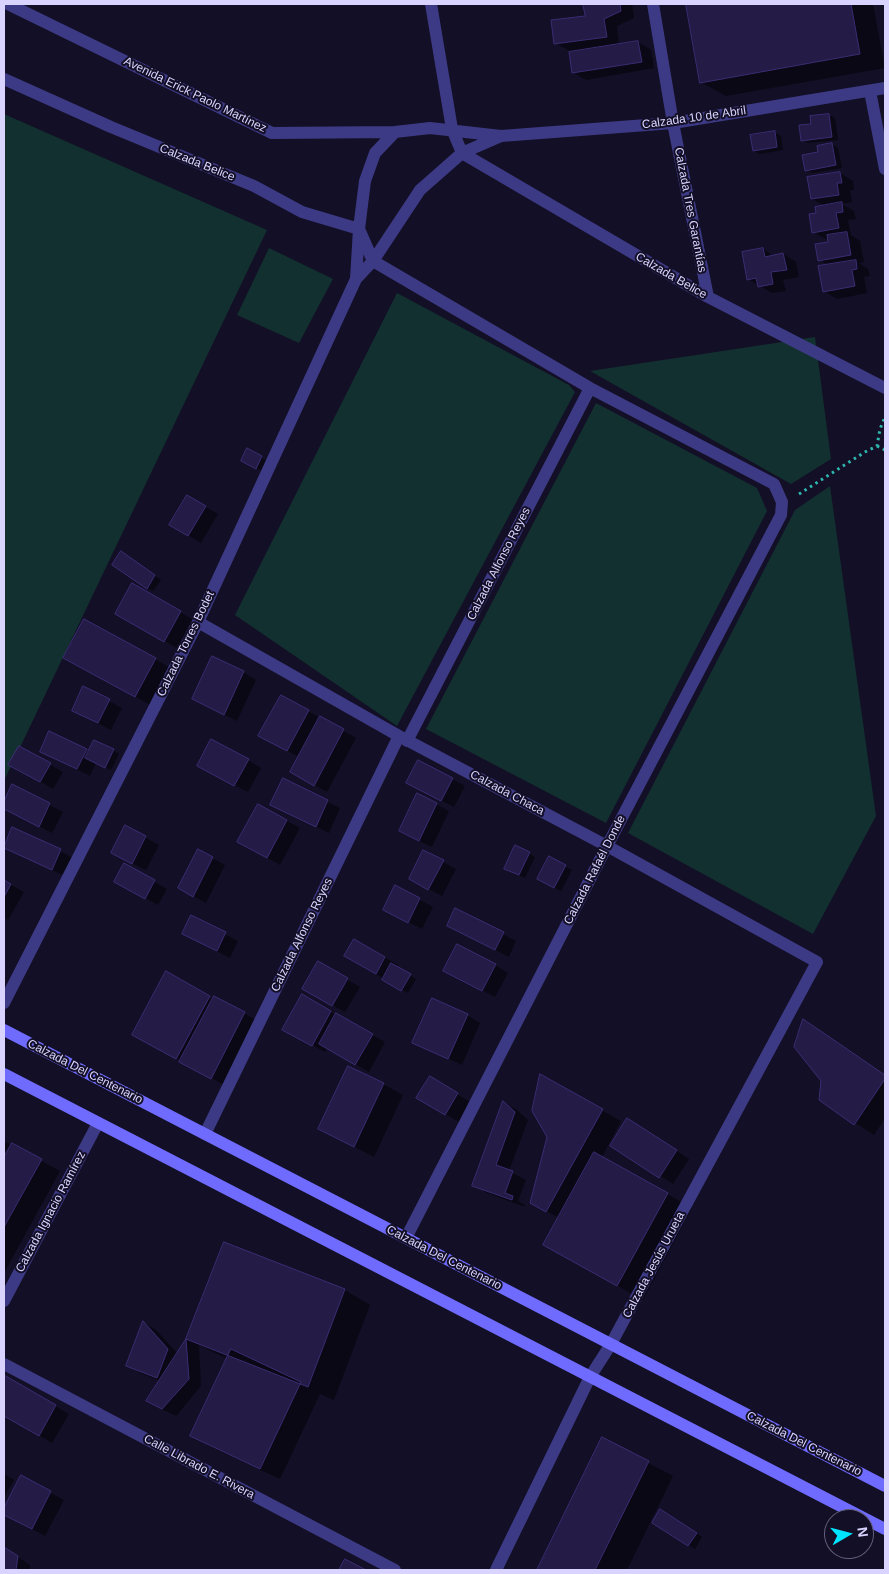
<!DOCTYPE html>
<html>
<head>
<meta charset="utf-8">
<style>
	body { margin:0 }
	#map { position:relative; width:889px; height:1574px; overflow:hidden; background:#130f26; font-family:Arial,sans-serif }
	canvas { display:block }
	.frame { position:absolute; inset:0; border:5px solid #d9d4ff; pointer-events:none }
	.north { position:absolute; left:824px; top:1509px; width:50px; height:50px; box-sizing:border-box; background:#130f26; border:1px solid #625e7d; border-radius:50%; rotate:82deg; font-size:14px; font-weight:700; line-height:20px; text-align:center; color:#d9d4ff }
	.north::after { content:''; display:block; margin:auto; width:18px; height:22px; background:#00e5ff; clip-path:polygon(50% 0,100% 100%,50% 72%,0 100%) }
</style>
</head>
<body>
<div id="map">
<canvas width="889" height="1574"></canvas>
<div class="frame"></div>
<div class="north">N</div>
</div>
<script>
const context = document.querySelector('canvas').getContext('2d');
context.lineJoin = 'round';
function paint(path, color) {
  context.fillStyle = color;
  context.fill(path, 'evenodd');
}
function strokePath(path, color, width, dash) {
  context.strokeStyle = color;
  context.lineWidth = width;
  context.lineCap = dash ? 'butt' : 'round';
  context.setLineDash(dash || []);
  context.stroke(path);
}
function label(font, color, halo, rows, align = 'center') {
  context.font = font + ' Arial,sans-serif';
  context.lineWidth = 4;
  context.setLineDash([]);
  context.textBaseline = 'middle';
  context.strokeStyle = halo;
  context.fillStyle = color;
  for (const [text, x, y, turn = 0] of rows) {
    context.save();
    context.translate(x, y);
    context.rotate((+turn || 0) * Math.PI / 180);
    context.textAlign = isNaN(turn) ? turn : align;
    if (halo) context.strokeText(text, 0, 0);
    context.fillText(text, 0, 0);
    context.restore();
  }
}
const green = new Path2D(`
	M4,114L267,230L4,781Z
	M269,248L333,279L299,343L237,315Z
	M397,293L569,385L575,392L397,726L235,615Z
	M815,337L831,459L791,484L590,371Z
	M596,403L757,488L767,511L606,823L426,729Z
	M830,486L876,816L813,934L628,833L795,510Z`);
const shadow = new Path2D(`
	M584,4H632L634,18L617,26L619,45L638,42L651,50L654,68L586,80L573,72L570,51L555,43L586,17Z
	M687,4H873L885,68L726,96L701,82Z
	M829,115L835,118L838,140L808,143L802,140L813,125Z
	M774,132L781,136L783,150L760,154L754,151Z
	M832,144L838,148L842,168L812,173L806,170L819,153L818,147Z
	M840,173L853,181L854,190H850L852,202L842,204L854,211L856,219L848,220L851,235L860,241L864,262L859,263L868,269L870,276L864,277L867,293L837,299L824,291L830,266L820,260L829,243V239H826L813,232L818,214L825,206L812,199Z
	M763,249L774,256L783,254L796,262L799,277L783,280L786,291L772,293L748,279Z
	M248,450L267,461L262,471L249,464Z
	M187,496L218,514L201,543L171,525Z
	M127,557L161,580L153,591L147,588Z
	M133,585L194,620L177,648L116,613Z
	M155,659L174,670L154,707L84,668Z
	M243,672L256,680L237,721L206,706Z
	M84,688L122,708L111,730L73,710Z
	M308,711L356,738L327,792L304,779L299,757L273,743Z
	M19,747L63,772L53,789L10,764Z
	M86,750L89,752L113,750L119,754L111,770L96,763L90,776L41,751Z
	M248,760L261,768L248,792L211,773Z
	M452,779L465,786L454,807L421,790Z
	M284,780L340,808L329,833L272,805Z
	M13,786L63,812L52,833L4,808V804Z
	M418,795L449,811L432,847L413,838Z
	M258,805L300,828L280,865L239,842Z
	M126,827L159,845L146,870L125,860Z
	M4,847L60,851L73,858L65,876Z
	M529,853L535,857L525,878L512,872Z
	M212,858L225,865L206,903L179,888Z
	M549,858L572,870L561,891L538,879Z
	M443,862L456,869L442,896L423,886Z
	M124,865L167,889L158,905L115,881Z
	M4,881L24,892L8,920L4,918Z
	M396,887L433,907L422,929L398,917Z
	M456,910L516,941L509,957L448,926Z
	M191,917L238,941L230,958L183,934Z
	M355,940L398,965L396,967L416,979L408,993L346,956Z
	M318,963L360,987L345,1012L304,989Z
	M495,965L508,973L495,997L458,978Z
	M167,973L213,999L214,997L258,1021L224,1085L153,1045Z
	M302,996L385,1042L369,1072L328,1048L325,1052L284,1029Z
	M467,1015L480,1023L462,1065L414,1042Z
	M804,1021L885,1074V1118L874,1135L820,1100L822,1081Z
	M541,1076L621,1121L602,1157L692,1208L643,1300L570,1259L559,1218L532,1203L548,1137Z
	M430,1078L470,1102L459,1122L418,1098Z
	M383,1084L403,1095L374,1157L319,1128Z
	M504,1103L517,1110L528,1120L509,1171L526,1180L518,1201L525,1205V1207L487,1193L474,1185Z
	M641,1127L689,1159L673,1184L611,1145Z
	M4,1141L60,1171L4,1273Z
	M225,1243L345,1290L370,1305L334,1400L320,1394L280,1479L211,1447L192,1435L228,1359L199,1345L201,1386L176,1416L160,1408V1381L140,1373L128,1366L144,1322L156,1330L178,1354L187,1340Z
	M4,1377L69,1414L52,1443L4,1415Z
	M602,1439L673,1476L627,1570H538Z
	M4,1474L14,1480L4,1497Z
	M21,1477L64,1500L45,1536L4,1514V1510Z
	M667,1514L702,1537L695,1549L653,1523Z
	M4,1548L30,1565V1570H4Z`);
const building = new Path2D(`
	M583,4H620L621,11L604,19L607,37L554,44L551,20L585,16Z
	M686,4H851L860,54L700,83Z
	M638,41L642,62L572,73L569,52Z
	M829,114L832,137L801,141L799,125L811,124L810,116Z
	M775,131L777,147L753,151L750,135Z
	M832,143L836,165L805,171L802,155L818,152L817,146Z
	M840,172L842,183H837L839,195L811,199L807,177Z
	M842,202L843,212L836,213L839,228L812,233L809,214L816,213L815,207Z
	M847,232L851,255L818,261L815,244L828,242L827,235Z
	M763,248L765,257L783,253L787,270L771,272L773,284L758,287L756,278L747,280L742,252Z
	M856,260L857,269L852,270L855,286L823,292L818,266Z
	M247,448L262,456L256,469L241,461Z
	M187,495L206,506L188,536L169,525Z
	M121,551L155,575L147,589L112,565Z
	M132,583L181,611L164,642L115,614Z
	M84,619L156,658L135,697L63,658Z
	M212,656L244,671L224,715L192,699Z
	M83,686L110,699L98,723L72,711Z
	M281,695L309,710L287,751L258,736Z
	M320,716L344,729L314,786L290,772Z
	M49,731L87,749L77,769L40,752Z
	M211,739L249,759L234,786L197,766Z
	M94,740L114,749L105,768L85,758Z
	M19,746L51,763L40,782L8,765Z
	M418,760L453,778L441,801L406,783Z
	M283,778L328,800L316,827L270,805Z
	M12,784L50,803L39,827L4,809V802Z
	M417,793L437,803L419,841L399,831Z
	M258,804L287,820L267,858L237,842Z
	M125,825L146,836L132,864L111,853Z
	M12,827L61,849L52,870L4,848Z
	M515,845L530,852L519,875L504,869Z
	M198,849L213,857L193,897L178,888Z
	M423,850L444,860L428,890L409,879Z
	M549,856L566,865L554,888L537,879Z
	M124,863L155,880L145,899L114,882Z
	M4,880L11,884L4,897Z
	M395,885L420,898L408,923L383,910Z
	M455,908L504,932L495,950L447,926Z
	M191,915L226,932L217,951L182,934Z
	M354,939L385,957L376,974L344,956Z
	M457,944L496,964L482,991L443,971Z
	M318,961L348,978L332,1006L302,989Z
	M391,963L411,974L401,991L382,980Z
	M166,971L210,996L176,1059L132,1035Z
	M302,994L331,1011L312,1046L282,1030Z
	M214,996L245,1012L211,1079L179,1062Z
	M432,998L468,1014L448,1059L412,1043Z
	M336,1013L373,1034L355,1065L319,1044Z
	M803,1019L885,1075V1079L854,1125L819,1100L821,1081L794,1047Z
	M348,1066L384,1083L354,1147L318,1129Z
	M540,1074L603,1109L546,1212L530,1203L547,1137L532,1111Z
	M430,1076L458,1093L445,1115L416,1098Z
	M503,1101L515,1112L496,1165L513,1171L505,1193L513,1196L512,1200L472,1186Z
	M627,1118L677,1150L659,1178L610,1146Z
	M12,1143L42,1159L4,1227V1157Z
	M594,1152L668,1193L617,1286L543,1245Z
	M224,1242L345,1289L308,1387L186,1339Z
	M143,1321L168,1349L157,1378L126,1366Z
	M186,1339L189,1379L162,1409L146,1401Z
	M231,1349L301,1382L260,1469L190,1436Z
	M4,1375L56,1405L39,1436L4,1416Z
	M602,1437L649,1461L595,1570H537Z
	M21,1475L51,1491L32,1529L4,1515V1508Z
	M660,1509L697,1533L688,1546L652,1523Z
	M4,1547L18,1556L16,1570H4Z
	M345,1559L366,1570H339Z`);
const path = new Path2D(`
	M877,446L885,450
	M799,494L865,452L877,446L880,429L885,417`);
const street = new Path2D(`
	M8,4L272,133L395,132
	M431,4L452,129L462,153
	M653,4L673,123L708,297
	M4,79L111,127L254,186L302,212L359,229L373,261L590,388L774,484L782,502L781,515L607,846L406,1238
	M870,91L885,169
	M462,153L708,297L885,388
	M356,279L359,229L365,181L375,153L395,132L430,128L501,136L673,123L885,88
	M198,622L399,736L607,846L817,962L611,1344L590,1377L496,1570
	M407,741L590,388
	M4,1003L198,622L356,279L373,261L420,190L462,153L501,136
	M205,1134L399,736
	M4,1301L98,1123
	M4,1364L395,1570`);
const secondary = new Path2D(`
	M4,1030L885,1486
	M4,1074L885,1529`);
const streetNames = [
	["Avenida Erick Paolo Martínez",195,95,26],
	["Calzada 10 de Abril",694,118,-8],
	["Calzada Belice",197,163,22],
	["Calzada Tres Garantías",690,210,79],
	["Calzada Belice",671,276,30],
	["Calzada Alfonso Reyes",499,564,-63],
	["Calzada Torres Bodet",186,644,-64],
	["Calzada Chaca",507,793,28],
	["Calzada Rafaél Donde",595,870,-63],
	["Calzada Alfonso Reyes",302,935,-64],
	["Calzada Del Centenario",85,1072,27],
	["Calzada Ignacio Ramírez",51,1212,-62],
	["Calzada Del Centenario",444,1258,27],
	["Calzada Jesús Urueta",654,1265,-62],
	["Calzada Del Centenario",804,1444,27],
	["Calle Librado E. Rivera",199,1467,28]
];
paint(green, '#12302f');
paint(shadow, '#0007');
paint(building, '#241b47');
strokePath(building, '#3b2d73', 1);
strokePath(path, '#2fb8b0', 3, [2.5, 4]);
strokePath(street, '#3d3a85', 12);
strokePath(secondary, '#6f6bff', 12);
label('12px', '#d9d4ff', '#130f26', streetNames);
</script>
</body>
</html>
